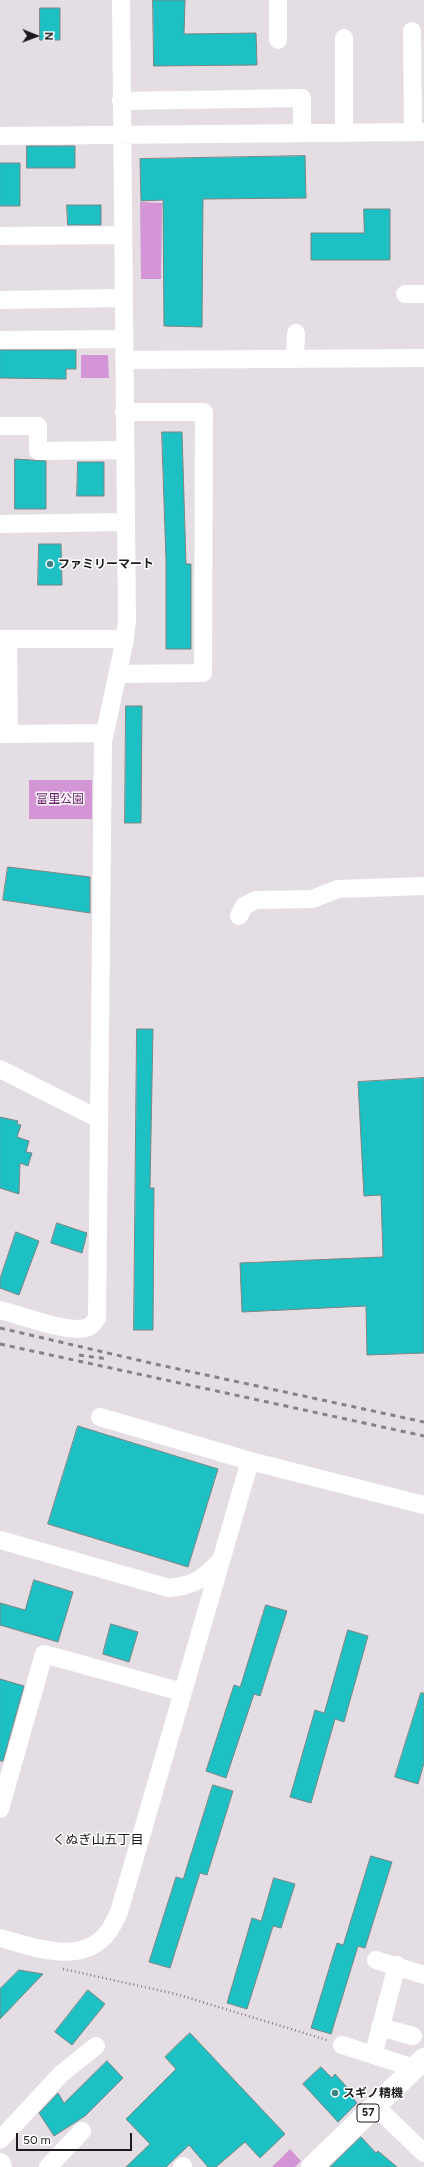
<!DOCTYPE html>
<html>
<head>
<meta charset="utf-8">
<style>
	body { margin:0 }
	#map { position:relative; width:424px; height:2167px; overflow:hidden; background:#e4dee4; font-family:Figtree,sans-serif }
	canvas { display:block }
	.north { position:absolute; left:16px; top:16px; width:40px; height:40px; -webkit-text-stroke:3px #fff; paint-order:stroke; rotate:91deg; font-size:11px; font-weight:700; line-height:16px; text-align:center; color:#1c1a1c }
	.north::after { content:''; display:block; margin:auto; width:14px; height:18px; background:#1c1a1c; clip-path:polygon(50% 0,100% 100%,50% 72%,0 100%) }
	.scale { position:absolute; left:16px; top:2133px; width:116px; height:18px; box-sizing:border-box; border:2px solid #1c1a1c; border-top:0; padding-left:5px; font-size:12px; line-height:14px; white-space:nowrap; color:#1c1a1c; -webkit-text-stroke:3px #fff; paint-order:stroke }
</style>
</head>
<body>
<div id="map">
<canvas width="424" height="2167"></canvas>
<div class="north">N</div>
<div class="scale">50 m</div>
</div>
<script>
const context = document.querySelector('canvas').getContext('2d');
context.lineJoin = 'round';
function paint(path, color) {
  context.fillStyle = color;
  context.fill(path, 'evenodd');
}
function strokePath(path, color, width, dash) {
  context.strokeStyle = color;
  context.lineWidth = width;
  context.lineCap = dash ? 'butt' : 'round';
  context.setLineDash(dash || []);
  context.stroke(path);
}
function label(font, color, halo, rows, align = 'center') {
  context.font = font + ' Figtree,"Noto Sans JP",sans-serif';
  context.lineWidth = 3;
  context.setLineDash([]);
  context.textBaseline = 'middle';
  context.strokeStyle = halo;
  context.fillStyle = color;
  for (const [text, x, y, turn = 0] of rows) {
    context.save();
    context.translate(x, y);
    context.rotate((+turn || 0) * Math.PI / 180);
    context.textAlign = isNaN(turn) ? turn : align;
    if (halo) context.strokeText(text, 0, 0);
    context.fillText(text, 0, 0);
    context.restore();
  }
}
const green = new Path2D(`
	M140,202L162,203L161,279H141Z
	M81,355H108L109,378H81Z
	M29,780H92V819H29Z
	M290,2149L301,2161L295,2167H272Z`);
const building = new Path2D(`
	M153,0H185L184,34L256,33L257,65L154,66Z
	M40,8H60V40H40Z
	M27,146H75V168H27Z
	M305,156L306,198L203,199L202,327L164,326L163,200L141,201L140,159Z
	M0,163H20V206H0Z
	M67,205H101V225H68Z
	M364,209H390V260H311V233H364Z
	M0,350H76V369H66V379L0,378Z
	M162,432H182L186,564H191V649H166V561Z
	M15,459L46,461V509H15Z
	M78,462H104V496H77Z
	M39,544H61L62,585H38Z
	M126,706H142L141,823H125Z
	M8,867L90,877V913L3,900Z
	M137,1029H153L150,1188H154L153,1330H134Z
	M424,1078V1353L367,1355L366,1306L242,1312L240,1263L383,1257L381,1195L364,1196L358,1082Z
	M0,1117L18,1121L17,1124L21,1125L17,1137L29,1141L26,1152L32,1153L28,1166L20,1163L19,1194L0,1188Z
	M57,1223L87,1233L82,1253L51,1243Z
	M16,1232L39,1241L19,1295L0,1288V1279Z
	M78,1426L218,1469L188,1567L48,1524Z
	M34,1580L73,1592L58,1642L0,1625V1603L25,1610Z
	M266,1605L287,1611L260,1696L254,1694L226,1778L206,1771L234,1685L240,1687Z
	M111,1624L138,1632L129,1662L103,1654Z
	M348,1630L368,1636L344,1722L335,1719L311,1803L290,1797L315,1710L324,1713Z
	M0,1679L24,1686L3,1761H0Z
	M421,1693H424V1763L418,1784L395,1777Z
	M213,1785L233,1791L207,1875L200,1873L170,1968L149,1962L176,1877L183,1879Z
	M371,1856L392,1862L365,1948L358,1946L331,2034L311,2028L337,1943L343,1945Z
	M274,1878L295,1884L281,1928L273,1926L247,2009L227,2003L252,1918L261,1921Z
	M19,1970L43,1974L0,2019V1989Z
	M88,1990L105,2004L72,2045L55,2032Z
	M190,2033L285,2134L260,2158L245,2142L216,2167H208L189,2145L166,2167H126L150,2144L126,2119L176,2069L165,2057Z
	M107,2061L123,2078L85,2116L54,2136L39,2113L58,2093L64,2103Z
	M321,2067L332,2078L335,2074L354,2095L352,2097L357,2103L338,2122L303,2084Z
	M361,2137L376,2153L378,2151L397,2167H330Z`);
const path = new Path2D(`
	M63,1969L176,1994L327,2040`);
const minor = new Path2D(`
	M412,31L413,132
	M344,38V133
	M278,40V0
	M121,101L302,98V133
	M0,136L424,132
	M0,236L123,235
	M405,294H424
	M0,300L123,298
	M0,340L124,339
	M295,359L296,333
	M124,360L424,358
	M0,426H38V451L125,450
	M0,524L125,522
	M0,639H125
	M8,639L9,734
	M118,674L203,673L204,412H124
	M0,734L104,733
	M239,916L244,906L256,900L312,899L338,889L424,886
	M0,1069L99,1119
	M0,1310C21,1315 66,1333 86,1328C91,1327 94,1322 97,1318L103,742L125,639L127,619L121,0
	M100,1417L250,1461L424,1505
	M0,1540L169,1588C195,1585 202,1580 220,1561
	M0,1809L44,1654L182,1692
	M0,1938C34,1947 83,1967 109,1931C113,1925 116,1918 119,1912L250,1461
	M376,1960L424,1975
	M380,2027L413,2036
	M342,2045L414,2068
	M376,2045L397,1965
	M375,2106L424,2153
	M0,2140L61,2074L96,2046
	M48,2167L82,2131
	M182,2167L183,2166`);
const major = new Path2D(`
	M312,2167L424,2059`);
const highway = new Path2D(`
	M0,2164L1,2167`);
const rail = new Path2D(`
	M0,1328L155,1364L424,1422
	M0,1344L424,1436
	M79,1355L107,1359`);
const markers = [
	[50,564,4,"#3b8384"],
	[335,2093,4,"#3b8384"]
];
const shields = [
	[368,2113,22]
];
const shieldNames = [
	["57",368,2113]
];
const poiNames = [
	["ファミリーマート",58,564],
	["スギノ精機",343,2093]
];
const parkNames = [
	["富里公園",60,799]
];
const neighbourhoodNames = [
	["くぬぎ山五丁目",98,1840]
];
paint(green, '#d395d5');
paint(building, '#1dc1c3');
strokePath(building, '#7c8484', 1);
strokePath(path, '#827e82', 2.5, [1, 3]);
strokePath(minor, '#fff', 18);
strokePath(major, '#fff', 22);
strokePath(highway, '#fff', 22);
strokePath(rail, '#858185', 3, [5, 5]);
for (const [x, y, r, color] of markers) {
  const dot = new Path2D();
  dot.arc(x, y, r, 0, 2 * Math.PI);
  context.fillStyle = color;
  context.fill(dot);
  strokePath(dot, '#fff', 1.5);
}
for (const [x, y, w] of shields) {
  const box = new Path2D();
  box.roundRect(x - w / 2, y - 9, w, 18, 3);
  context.fillStyle = '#fff';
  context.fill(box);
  strokePath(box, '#1c1a1c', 1);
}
label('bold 11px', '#1c1a1c', null, shieldNames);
label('bold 12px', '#1c1a1c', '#fff', poiNames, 'left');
label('12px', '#6b1b6f', '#fff', parkNames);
label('13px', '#1c1a1c', '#fff', neighbourhoodNames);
</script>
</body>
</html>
